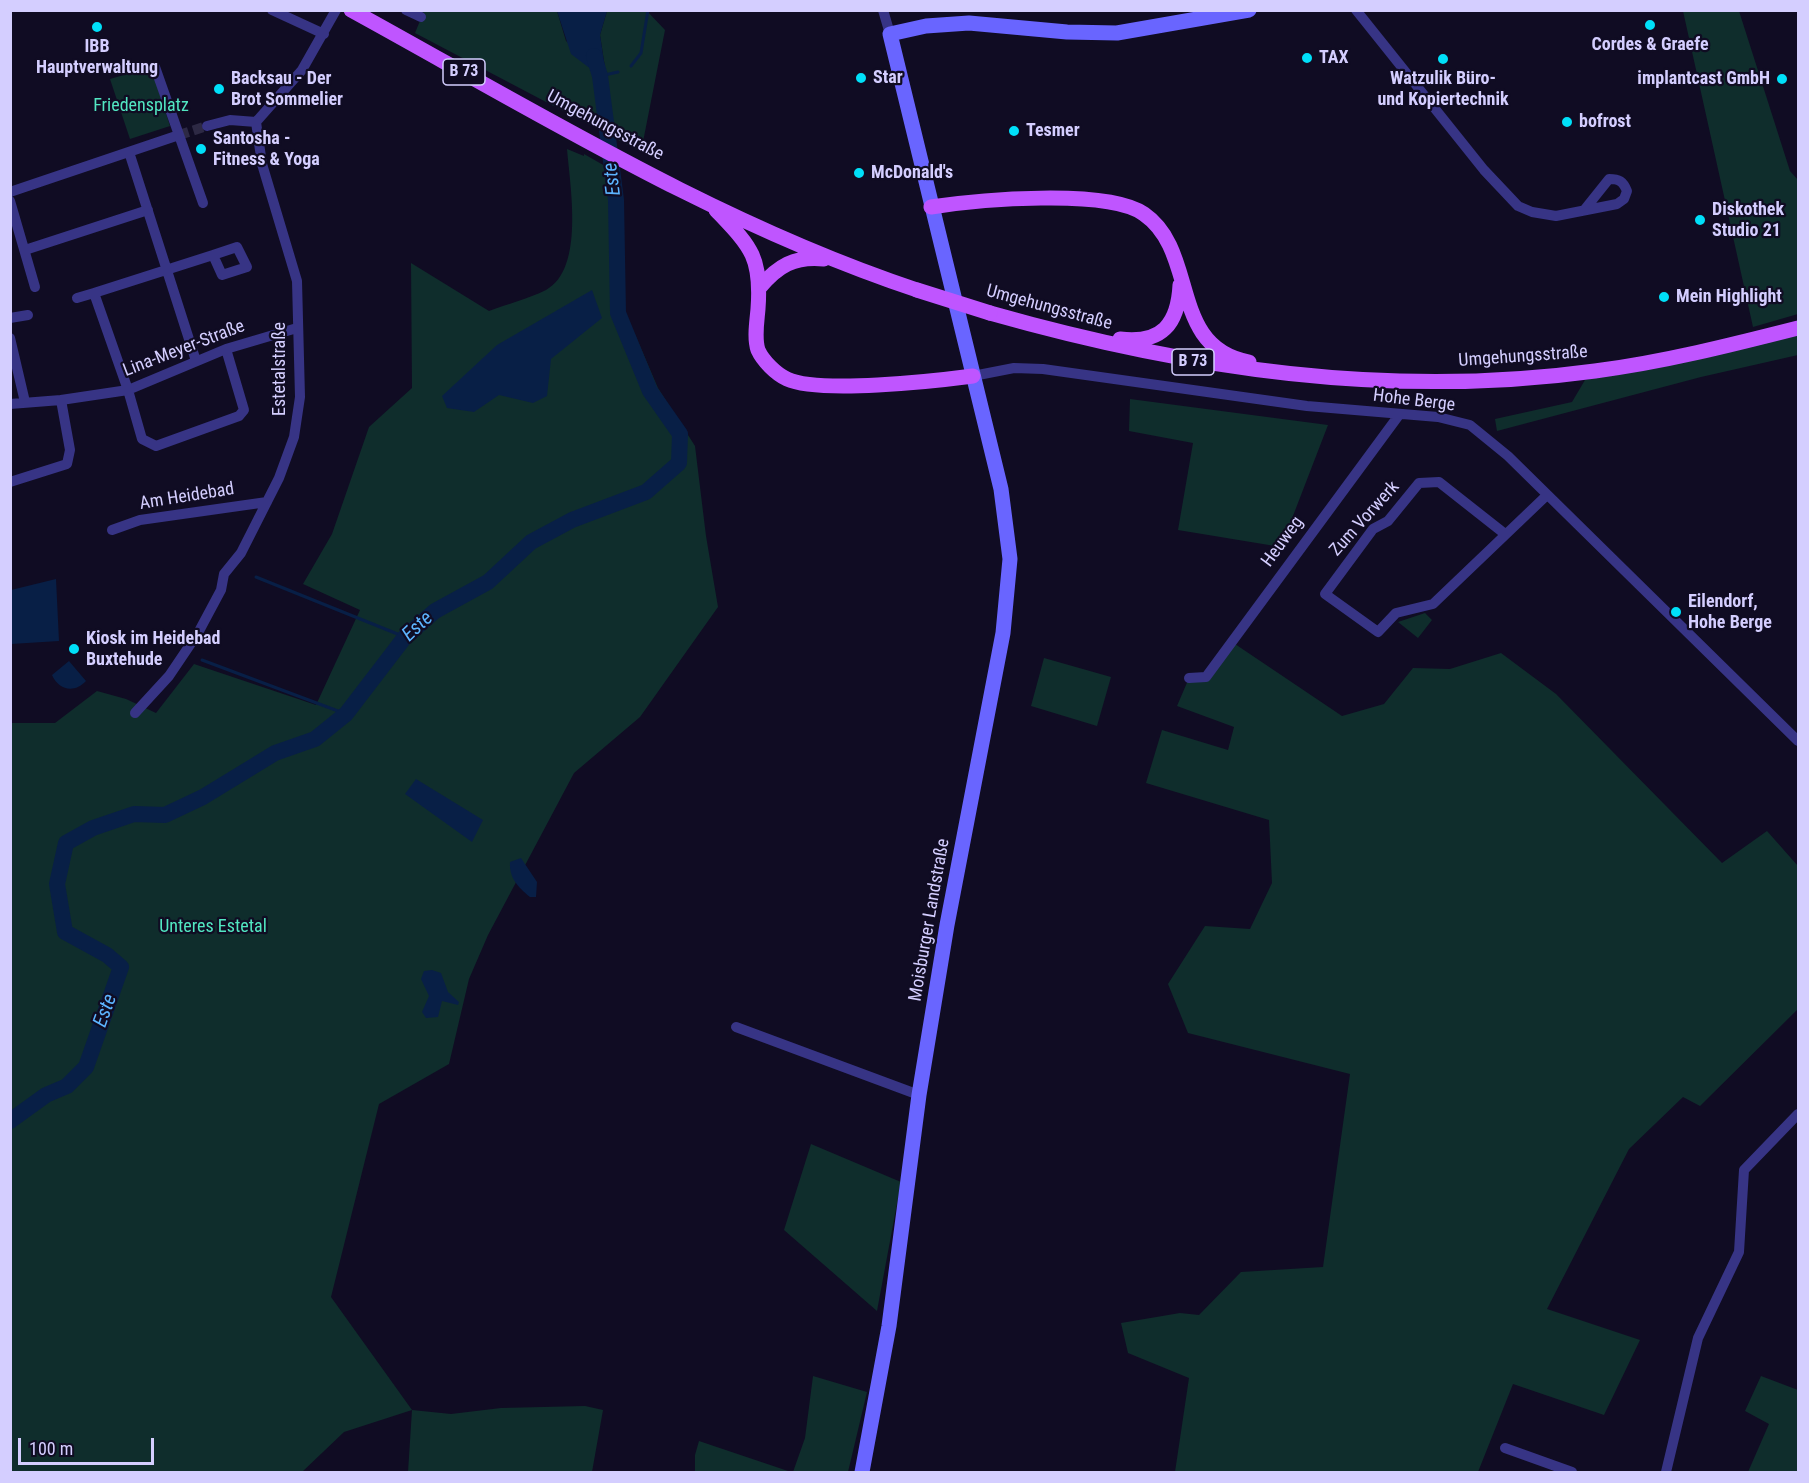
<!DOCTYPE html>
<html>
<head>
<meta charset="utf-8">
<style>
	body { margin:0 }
	#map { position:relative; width:1809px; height:1483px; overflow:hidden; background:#100c23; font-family:"Roboto Condensed",sans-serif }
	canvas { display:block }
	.frame { position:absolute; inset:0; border:12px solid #d4ceff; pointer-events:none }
	.scale { position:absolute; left:18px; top:1438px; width:136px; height:27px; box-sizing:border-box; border:3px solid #d4ceff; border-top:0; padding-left:8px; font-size:18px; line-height:21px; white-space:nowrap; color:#d4ceff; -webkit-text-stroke:4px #100c23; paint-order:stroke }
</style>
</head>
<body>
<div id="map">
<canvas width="1809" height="1483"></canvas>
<div class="frame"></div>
<div class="scale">100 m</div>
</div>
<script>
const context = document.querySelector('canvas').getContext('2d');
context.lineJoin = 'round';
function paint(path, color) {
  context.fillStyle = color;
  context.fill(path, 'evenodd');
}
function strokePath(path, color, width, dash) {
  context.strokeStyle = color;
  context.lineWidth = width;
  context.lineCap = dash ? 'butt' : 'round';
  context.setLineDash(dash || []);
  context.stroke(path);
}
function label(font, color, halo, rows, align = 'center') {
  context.font = font + ' "Roboto Condensed",sans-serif';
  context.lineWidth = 4.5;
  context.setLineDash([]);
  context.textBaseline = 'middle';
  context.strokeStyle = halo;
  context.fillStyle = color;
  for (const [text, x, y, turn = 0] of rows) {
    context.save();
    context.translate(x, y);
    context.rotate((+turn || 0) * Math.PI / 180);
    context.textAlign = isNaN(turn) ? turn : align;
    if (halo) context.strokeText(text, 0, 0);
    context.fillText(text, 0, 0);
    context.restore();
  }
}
const green = new Path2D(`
	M424,11H557L566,41L606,74L600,35L607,11H647L665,30L641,152L415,33Z
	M1683,11H1739L1790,171L1798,180V314L1753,327Z
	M151,67L170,126L130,139L110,79Z
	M567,149L584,156V154L619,174L623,200L625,311L658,388L695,446L706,536L718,607L640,717L574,773L488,935L469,979L449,1064L379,1104L331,1297L412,1410L451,1414L501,1408L585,1406L603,1410L592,1472H408L412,1410L344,1432L302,1472H11V723H55L97,691L126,699L156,713L194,664L316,705L360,610L303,584L332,534L369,427L412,388L411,263L489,311C507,304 528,299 546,290C585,269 570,186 567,149Z
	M1798,335V355L1701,377L1497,431L1495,419L1572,402L1585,380Z
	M1130,399L1328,425L1281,547L1178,530L1193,443L1129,431Z
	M1425,613L1432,620L1418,638L1398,622Z
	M1235,644L1342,716L1384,704L1413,668L1450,669L1501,653L1556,694L1722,863L1767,831L1798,866V1009L1700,1106L1683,1097L1629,1149L1547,1309L1640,1340L1604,1415L1513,1384L1478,1472H1175L1189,1378L1128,1353L1121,1323L1180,1313L1199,1315L1241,1272L1323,1267L1350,1074L1188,1033L1168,984L1205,926L1250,929L1272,883L1269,820L1146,783L1162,730L1228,750L1234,727L1177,706L1189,678L1206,677Z
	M1044,658L1111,677L1097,726L1031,706Z
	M811,1144L901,1182L877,1311L784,1230Z
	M813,1376L867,1392L848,1472H793L805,1438Z
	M1761,1376L1798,1390V1472H1748L1769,1424L1745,1411Z
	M699,1441L791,1472H695V1455Z`);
const water = new Path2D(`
	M557,11H607L600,35L606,75L600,76L571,54Z
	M592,290L602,318L551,359L547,396L533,403L499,395L474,412L447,408L442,396L497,345Z
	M56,579L59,641L11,644V590Z
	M69,661L86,681C75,693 59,691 52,675Z
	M416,779L483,820L472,842L405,794Z
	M521,858L537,882L536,897H530C518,887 509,878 510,862Z
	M432,970L441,973L448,992L459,1002L458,1005L442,1001L438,1017L426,1018L422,1012L429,996L421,979L424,971Z`);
const stream = new Path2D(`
	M631,66L641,53L648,10
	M600,76L618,72
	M256,577L405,637
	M202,660L346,714`);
const river = new Path2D(`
	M10,1121L46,1095L67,1086L86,1067L121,967L107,955L65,932L57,884L66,843L93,828L134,814L165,815L203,797L275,753L315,739L346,714L405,637L435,611L488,582L531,542L572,520L646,492L679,463L680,434L650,391L618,313L616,200L600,76L594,56`);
const streetTunnel = new Path2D(`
	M179,135L207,126`);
const street = new Path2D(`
	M272,10L324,34
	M406,10L421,17
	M883,10L890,34
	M1356,10L1484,170L1518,206L1532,212L1556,216L1617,204L1624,199L1627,191C1623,181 1619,179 1609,179L1585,209
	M155,67L203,203
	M256,122L302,70L336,10
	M207,126L230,120L256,122
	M129,152L196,361
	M10,192L179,135
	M10,201L35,287
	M25,250L148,210
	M213,255L237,247L247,267L222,275L213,255L94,293L128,390L142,439L156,446L239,416L244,410L226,349
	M77,298L94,293
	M10,318L28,315
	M10,338L25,402
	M973,376L1014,368L1043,369L1307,406L1438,417L1470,425L1508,456L1798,741
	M10,404L61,400L128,390L226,349L297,328
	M10,482L67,464L70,450L61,400
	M112,530L140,520L267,502
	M1505,534L1439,482L1419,483L1388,521L1373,529L1325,594L1378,632L1396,613L1433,604L1546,496
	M1189,678L1206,677L1399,415
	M135,713L169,676L198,633L221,590L224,574L241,553L279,478L294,437L300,397L297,281L262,164L256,122
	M736,1027L919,1095
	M1505,1448L1572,1472
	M1666,1472L1698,1338L1739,1252L1744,1170L1798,1114`);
const secondary = new Path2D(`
	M862,1472L889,1326L919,1095L947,925L1003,633L1010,559L1001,489L890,34L926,26L969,23L1067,32L1117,33L1249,10`);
const primary = new Path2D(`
	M351,10C535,111 718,224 917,290
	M931,207C977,200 1107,188 1144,214C1199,252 1168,347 1249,362
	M716,210C750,246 762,256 758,309C757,321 754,338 758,350C763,361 776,374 787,379C819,394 935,381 973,376
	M760,287C778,266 794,256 824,259
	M990,313C1187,369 1390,399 1595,371C1664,362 1731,345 1798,328
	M1120,339C1162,344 1178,324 1180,285`);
const primaryBridge = new Path2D(`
	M917,290L990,313`);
const markers = [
	[1650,25,6,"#00e0f9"],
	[97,27,6,"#00e0f9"],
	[1307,58,6,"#00e0f9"],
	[1443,59,6,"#00e0f9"],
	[861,78,6,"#00e0f9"],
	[1782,79,6,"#00e0f9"],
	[219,89,6,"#00e0f9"],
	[1567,122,6,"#00e0f9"],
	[1014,131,6,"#00e0f9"],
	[201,149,6,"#00e0f9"],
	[859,173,6,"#00e0f9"],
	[1700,220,6,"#00e0f9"],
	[1664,297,6,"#00e0f9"],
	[1676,612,6,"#00e0f9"],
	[74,649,6,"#00e0f9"]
];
const shields = [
	[464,72,42],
	[1193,362,42]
];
const shieldNames = [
	["B 73",464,72],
	["B 73",1193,362]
];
const poiNames = [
	["Cordes & Graefe",1650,45,"center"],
	["IBB",97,47,"center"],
	["Hauptverwaltung",97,68,"center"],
	["TAX",1319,58],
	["Star",873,78],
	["Backsau - Der",231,79],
	["Brot Sommelier",231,100],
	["Watzulik Büro-",1443,79,"center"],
	["und Kopiertechnik",1443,100,"center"],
	["implantcast GmbH",1770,79,"right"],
	["bofrost",1579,122],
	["Tesmer",1026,131],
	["Santosha -",213,139],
	["Fitness & Yoga",213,160],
	["McDonald's",871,173],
	["Diskothek",1712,210],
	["Studio 21",1712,231],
	["Mein Highlight",1676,297],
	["Eilendorf,",1688,602],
	["Hohe Berge",1688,623],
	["Kiosk im Heidebad",86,639],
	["Buxtehude",86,660]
];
const parkNames = [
	["Friedensplatz",141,106],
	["Unteres Estetal",213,927]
];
const streetNames = [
	["Umgehungsstraße",605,126,28],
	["Umgehungsstraße",1049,308,15],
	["Lina-Meyer-Straße",184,349,-21],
	["Umgehungsstraße",1523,357,-4],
	["Estetalstraße",280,369,-90],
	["Hohe Berge",1414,401,7],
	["Am Heidebad",187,497,-9],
	["Zum Vorwerk",1365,519,-48],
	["Heuweg",1283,542,-54],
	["Moisburger Landstraße",930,920,-80]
];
const waterNames = [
	["Este",613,179,-97],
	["Este",418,627,-43],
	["Este",106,1011,-70]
];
paint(green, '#0f2d2c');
paint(water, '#081f46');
strokePath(stream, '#081f46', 3);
strokePath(river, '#081f46', 16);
strokePath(streetTunnel, '#2d2944', 10, [10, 5]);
strokePath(street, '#373485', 10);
strokePath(secondary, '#6965ff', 15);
strokePath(primary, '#bf55ff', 15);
strokePath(primaryBridge, '#bf55ff', 15);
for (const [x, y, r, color] of markers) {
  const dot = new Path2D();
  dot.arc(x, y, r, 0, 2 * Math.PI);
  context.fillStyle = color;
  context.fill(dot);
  strokePath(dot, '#100c23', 2);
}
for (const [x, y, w] of shields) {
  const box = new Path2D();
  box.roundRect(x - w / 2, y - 13, w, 26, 4.5);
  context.fillStyle = '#100c23';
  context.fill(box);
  strokePath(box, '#d4ceff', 1.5);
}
label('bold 16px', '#d4ceff', null, shieldNames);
label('bold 18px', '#d4ceff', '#100c23', poiNames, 'left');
label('18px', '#52e7c2', '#100c23', parkNames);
label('18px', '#d4ceff', '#100c23', streetNames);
label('italic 20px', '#5cb4ff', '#100c23', waterNames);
</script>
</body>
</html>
